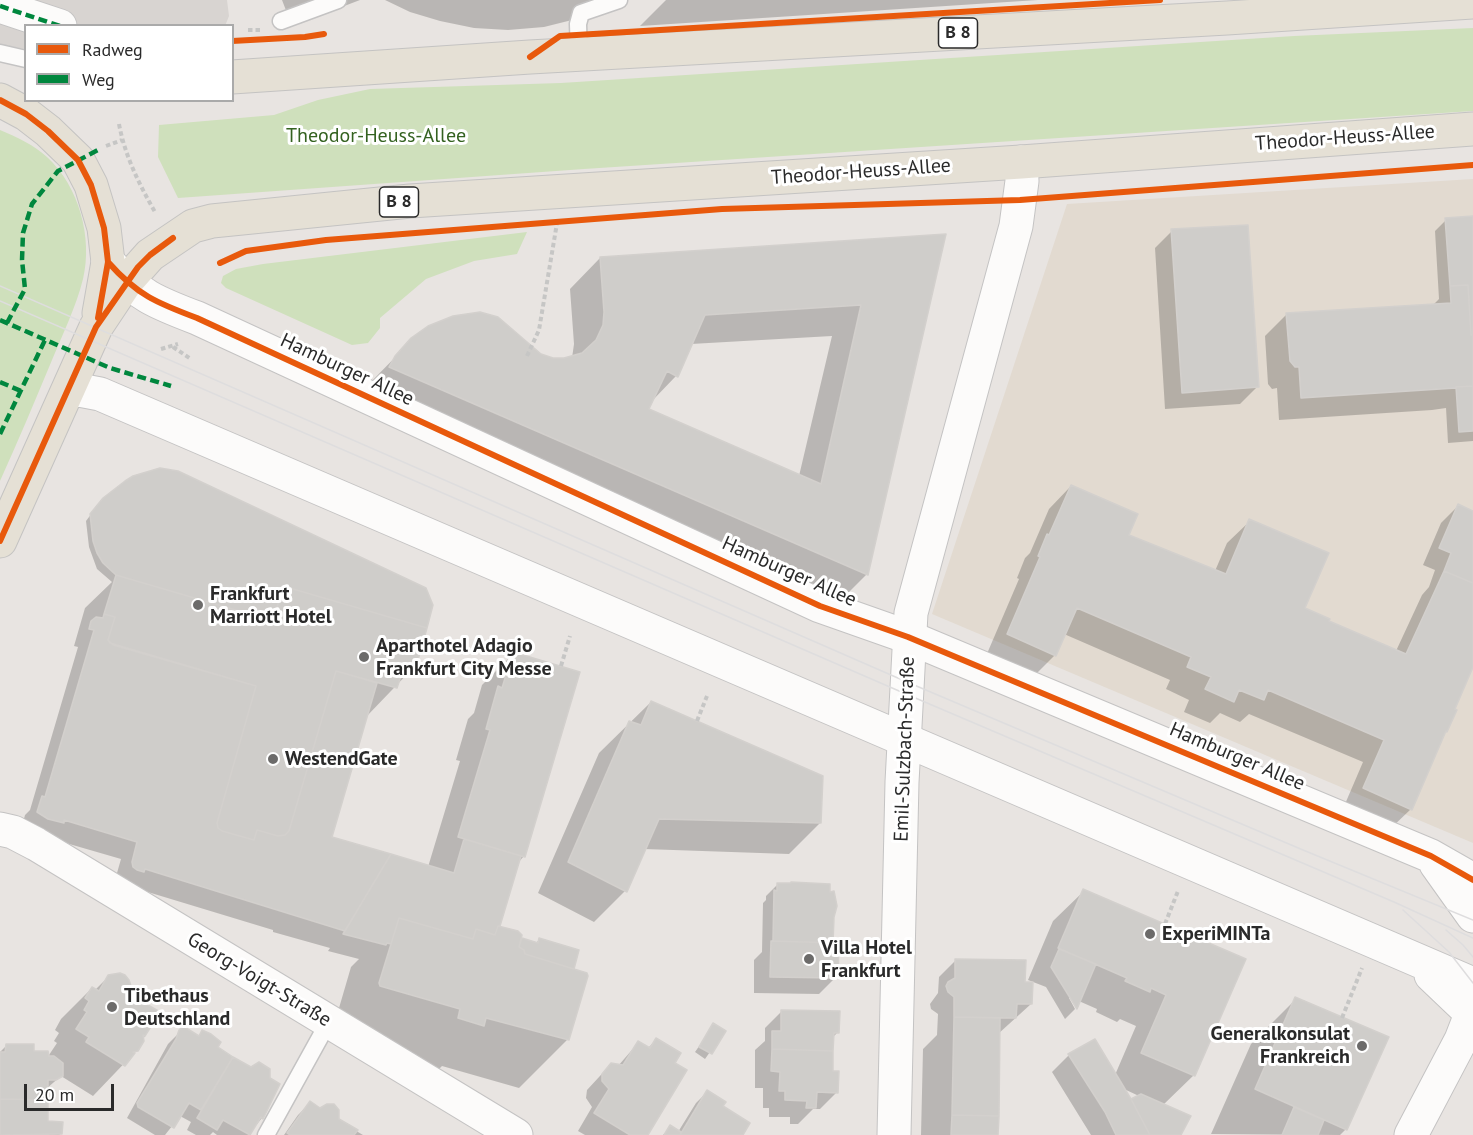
<!DOCTYPE html>
<html>
<head>
<meta charset="utf-8">
<style>
	body { margin:0 }
	#map { position:relative; width:1473px; height:1135px; overflow:hidden; background:#e8e4e1; font-family:"PT Sans",sans-serif }
	canvas { display:block }
	.legend { position:absolute; left:24px; top:24px; width:210px; height:78px; box-sizing:border-box; background:#fff; border:2px solid #aaa; margin:0; padding:8px 10px; list-style:none; font-size:18px; color:#2a2a2a }
	.legend li { display:flex; align-items:center; gap:12px; height:30px }
	.legend b { width:30px; border:2px solid #aaa }
	.scale { position:absolute; left:24px; top:1084px; width:90px; height:27px; box-sizing:border-box; border:3px solid #2a2a2a; border-top:0; padding-left:8px; font-size:18px; line-height:21px; white-space:nowrap; color:#2a2a2a; -webkit-text-stroke:4px #fff; paint-order:stroke }
</style>
</head>
<body>
<div id="map">
<canvas width="1473" height="1135"></canvas>
<ul class="legend">
<li><b style="height:8px;background:#e8590c"></b>Radweg</li>
<li><b style="height:8px;background:#00873e"></b>Weg</li>
</ul>
<div class="scale">20 m</div>
</div>
<script>
const context = document.querySelector('canvas').getContext('2d');
context.lineJoin = 'round';
function paint(path, color) {
  context.fillStyle = color;
  context.fill(path, 'evenodd');
}
function strokePath(path, color, width, dash) {
  context.strokeStyle = color;
  context.lineWidth = width;
  context.lineCap = dash ? 'butt' : 'round';
  context.setLineDash(dash || []);
  context.stroke(path);
}
function label(font, color, halo, rows, align = 'center') {
  context.font = font + ' "PT Sans",sans-serif';
  context.lineWidth = 6;
  context.setLineDash([]);
  context.textBaseline = 'middle';
  context.strokeStyle = halo;
  context.fillStyle = color;
  for (const [text, x, y, turn = 0] of rows) {
    context.save();
    context.translate(x, y);
    context.rotate((+turn || 0) * Math.PI / 180);
    context.textAlign = isNaN(turn) ? turn : align;
    if (halo) context.strokeText(text, 0, 0);
    context.fillText(text, 0, 0);
    context.restore();
  }
}
const education = new Path2D(`
	M1473,179V843L932,614L1067,204Z`);
const green = new Path2D(`
	M1473,28V111L584,169L178,198L158,157L159,125L274,115L318,100L370,89L561,83L1294,36Z
	M0,130C17,137 34,145 47,157C79,186 93,238 83,279C76,307 63,333 52,360C35,401 18,441 0,481Z
	M527,232L517,254L474,261L426,279L380,318V328L368,343L352,345L226,288L221,283L223,276L236,269L263,264Z`);
const plaza = new Path2D(`
	M0,0H227L229,16L225,26H26L25,49L0,44Z`);
const shadow = new Path2D(`
	M282,0H360L292,26Z
	M385,0H626L592,15L544,27L508,30L474,28L440,21L410,12Z
	M666,0H1038L640,26Z
	M1473,218V441L1448,443L1446,408L1432,410L1279,420L1277,388L1272,389L1268,384L1265,336L1287,314L1433,305L1439,299L1435,231L1446,220Z
	M1172,231L1257,387L1240,404L1165,409L1155,248Z
	M944,235L867,574L836,605L364,389L419,333L534,352L553,359L572,358L574,344L570,289L600,258ZM832,336L799,476L647,410L651,402L676,376L691,344Z
	M1071,486L1127,536L1215,571L1227,543L1250,521L1303,609L1327,622L1396,651L1422,595L1429,587L1435,570L1423,565L1441,523L1458,506L1473,512V663L1411,809L1388,831L1342,811L1363,762L1249,714L1240,722L1220,713L1210,723L1184,712L1189,700L1166,689L1170,680L1064,634L1055,655L1033,677L986,656L1019,579L1017,578L1025,558L1030,553L1049,509Z
	M98,505L415,666L366,717L330,838L428,867L460,761L456,760L468,719L474,713L482,685L513,654L524,856L517,864L497,927L518,943L522,939L535,944L539,940L572,968L571,970L586,976L567,1040L519,1088L442,1066L435,1073L332,1032L351,967L359,959L328,951L330,948L273,932V930L128,886L115,880L121,859L21,830L25,815L30,810L78,647L74,646L85,608L112,582L97,569L89,547L86,521Z
	M651,702L820,823L789,854L644,849L625,891L594,922L538,893L599,753Z
	M778,884L832,917V944L836,977L819,994L754,993V960L762,952L763,903L766,900V896Z
	M1084,891L1244,960L1194,1075L1163,1105L1179,1135H1091L1052,1072L1069,1055L1115,1075L1136,1026L1120,1019L1117,1022L1096,1012L1097,1009L1072,998H1069L1075,1009L1065,1019L1046,987L1028,980L1053,921ZM1124,1089L1139,1096L1131,1100Z
	M956,960L1024,983L1031,1004L998,1034L997,1135H921L923,1049L937,1035L938,1014L931,1009L930,1004L938,993L939,977Z
	M109,976L127,994L158,1013L137,1050L93,1096L61,1076L46,1089V1123L61,1133L59,1135H0V1052L6,1046L47,1058L57,1043L54,1041L59,1033L55,1030L61,1019L92,988L95,990Z
	M1296,999L1346,1129L1340,1135L1211,1134L1251,1044Z
	M782,1011L838,1032L832,1038L831,1072L837,1092L820,1109H813L798,1124H790V1117H769V1108H763V1088H755V1050L765,1041V1028Z
	M714,1025L724,1032L705,1059L695,1052Z
	M184,1028L198,1037L203,1032L215,1047L251,1069L262,1118L248,1135H217L213,1132L210,1135H196L187,1130L191,1122L180,1116L165,1135H155L127,1118L168,1044Z
	M656,1040L673,1063L646,1135H585L578,1131L592,1107L586,1098L587,1090L611,1064L618,1066L638,1043L647,1049Z
	M707,1092L721,1107L741,1135H663L670,1127L678,1132L696,1103Z
	M310,1103L338,1120L363,1135H284L298,1115Z`);
const building = new Path2D(`
	M1473,216V335H1471L1468,285L1450,286L1445,218Z
	M1248,225L1259,387L1182,393L1171,229Z
	M946,234L868,575L389,367L395,356L411,338L428,326L453,316L480,312L498,317L541,354L553,358H564L582,353L596,340L603,325L604,312L600,257ZM861,305L821,484L649,409L667,371L678,377L705,315Z
	M1468,285L1471,335H1473V386L1456,387V388L1301,398L1299,367H1295L1290,361L1286,313L1451,303L1450,286Z
	M1473,386V431L1459,432L1456,387Z
	M160,468L178,471L426,588L433,605L427,628L286,587L282,590L273,621L116,575L103,563L97,553L93,541L90,514L103,498L125,481L133,476Z
	M1071,485L1138,514L1129,535L1226,574L1249,519L1329,553L1305,608L1330,619L1329,621L1406,654L1444,571L1473,583V667L1455,709L1457,710L1447,732L1446,731L1412,810L1363,788L1384,740L1268,690L1264,700L1239,690L1234,702L1205,689L1211,677L1187,667L1191,657L1077,608L1056,656L1007,634L1040,557L1038,556L1047,534L1049,535Z
	M1458,504L1473,511V583L1444,571L1451,553L1439,548Z
	M116,575L273,621L282,590L286,587L427,628L416,667L405,664L397,688L336,671L289,831L285,835L278,836L257,830L254,840L222,831L218,828L217,823L256,686L110,643L108,640L115,617L104,614Z
	M104,614L115,617L108,640L113,645L256,686L217,823L218,828L222,831L254,840L257,830L278,836L285,835L289,831L336,671L377,683L332,837L391,854L345,931L145,869L144,872L137,870L133,867L132,862L137,842L64,820V823L48,819L37,812L42,796L45,797L94,630L89,629L91,621L96,617L103,618Z
	M513,652L580,672L525,857L458,837L490,730L486,729L498,686L502,688Z
	M651,701L823,776L821,823L659,819L627,892L568,862L629,721L641,725Z
	M464,839L521,856L500,926H498L495,935L476,929L473,939L399,918L391,944L387,943L386,945L343,934L391,854L454,873Z
	M791,882L830,884V892L834,891L837,906L834,917L833,943L773,941L774,890L777,891V883H791Z
	M1083,889L1246,959L1195,1076L1141,1053L1166,995L1151,988L1150,992L1125,981L1127,978L1058,948Z
	M399,918L473,939L476,929L495,935L498,926L518,931L522,935L519,947L524,950L525,954L587,973L588,976L569,1040L486,1018L484,1026L458,1018L460,1009L380,986L379,983Z
	M522,938L538,943L539,938L579,950L574,969L525,954L524,950L519,947Z
	M771,941L839,943L838,978L770,977Z
	M1059,949L1096,964L1077,1009L1051,967Z
	M955,959L1026,960L1025,982H1033L1032,1004H1017L1016,1018L954,1017V997L948,992L946,986L948,982L955,978Z
	M120,973L125,975L129,980L132,989L129,994L160,1012L145,1036L143,1035L144,1041L138,1051L133,1052L135,1053L125,1066L86,1042L89,1037L76,1029L87,1012L84,1010L89,1001L85,998L92,987L99,991L108,975Z
	M1295,997L1389,1037L1347,1130L1255,1089Z
	M781,1010L840,1011L839,1033H834L833,1051L772,1049V1031H781Z
	M954,1017L1000,1018L999,1116L952,1115Z
	M713,1023L726,1031L712,1054L699,1047Z
	M183,1026L199,1036L202,1030L211,1034L221,1042L218,1047L233,1057L201,1110L189,1103L174,1128L138,1107L137,1103L176,1039L179,1030Z
	M656,1038L681,1053L675,1063L687,1070L648,1135H630L594,1113L609,1089L602,1081V1074L611,1063L623,1065L638,1041L650,1048Z
	M1095,1039L1131,1099L1150,1135H1116L1105,1112L1068,1054Z
	M6,1044H34V1051H48L49,1056H54L63,1063V1076L56,1080H48V1100L0,1099V1052H5Z
	M772,1049L833,1051V1071H839L838,1093L817,1092L816,1108H806L807,1101L785,1100V1091H779L780,1072L771,1071Z
	M233,1057L251,1067L259,1062L270,1069V1078L280,1084L263,1119L261,1117L250,1135L223,1120L217,1130L197,1118Z
	M707,1090L726,1102L723,1106L750,1123L743,1135H680Z
	M1141,1094L1191,1116L1181,1135H1150L1131,1099Z
	M0,1099L48,1100V1121L63,1122L62,1134L0,1135Z
	M310,1101L320,1108L327,1104H334L339,1110V1119L358,1130L354,1135H290L287,1133Z
	M1294,1107L1324,1120L1318,1135H1282Z
	M952,1115L999,1116L998,1135H951Z
	M670,1125L681,1132L680,1135H664Z`);
const path = new Path2D(`
	M248,30H260
	M119,124C125,156 139,184 155,212
	M106,146L122,140
	M173,347L191,359
	M161,349L178,344
	M527,356L539,330L557,223
	M561,666L570,636
	M697,721L707,696
	M1165,924L1178,891
	M1342,1018L1362,968`);
const lane = new Path2D(`
	M281,21L338,0
	M0,53L26,59
	M579,55L578,24L581,13L619,0
	M266,1135L328,1023`);
const street = new Path2D(`
	M0,6L60,26
	M0,829L13,832L36,844L516,1135
	M894,1135L902,782L911,613L1016,226L1022,181L1021,162
	M1411,1135L1461,1040L1473,1009`);
const secondary = new Path2D(`
	M108,262C137,295 157,303 197,318L820,606L908,637L1431,856L1473,880
	M68,392L79,390L100,394L1473,984
	M1436,864L1473,916
	M1431,975L1473,1015`);
const primary = new Path2D(`
	M232,77L530,57L1227,18L1473,2
	M0,100L26,114L48,131L78,160L91,185L104,228L108,262L99,313
	M0,541L96,327L126,282L150,255L193,226L212,221L410,201L1021,162L1473,129`);
const tram = new Path2D(`
	M0,286L907,682L1303,850L1473,920
	M0,301L906,694L1394,902L1473,938
	M1403,910L1449,952L1473,983
	M1446,930L1463,945L1473,957`);
const quiet = new Path2D(`
	M0,6L60,26
	M0,320L110,368L171,386
	M7,323L25,289L22,260L23,233L32,204L58,171L100,149
	M0,382L21,391
	M0,434L45,340`);
const cycleway = new Path2D(`
	M232,41L305,37L324,34
	M530,57L560,36L1160,0
	M0,100L26,114L48,131L78,160L91,185L104,228L108,262L98,318
	M108,262C137,295 157,303 197,318L820,606L908,637L1431,856L1473,880
	M220,263L246,251L326,240L722,209L1020,200L1473,165
	M0,541L96,327L138,267L150,255L173,238`);
const markers = [
	[198,605,6,"#6c6b6a"],
	[364,657,6,"#6c6b6a"],
	[273,759,6,"#6c6b6a"],
	[1150,934,6,"#6c6b6a"],
	[809,959,6,"#6c6b6a"],
	[112,1007,6,"#6c6b6a"],
	[1362,1046,6,"#6c6b6a"]
];
const shields = [
	[958,33,39],
	[399,202,39]
];
const shieldNames = [
	["B 8",958,33],
	["B 8",399,202]
];
const parkNames = [
	["Theodor-Heuss-Allee",376,136]
];
const streetNames = [
	["Theodor-Heuss-Allee",1345,138,-4],
	["Theodor-Heuss-Allee",861,172,-4],
	["Hamburger Allee",347,370,25],
	["Hamburger Allee",789,572,24],
	["Emil-Sulzbach-Straße",905,749,-88],
	["Hamburger Allee",1237,757,23],
	["Georg-Voigt-Straße",259,980,31]
];
const poiNames = [
	["Frankfurt",210,594],
	["Marriott Hotel",210,617],
	["Aparthotel Adagio",376,646],
	["Frankfurt City Messe",376,669],
	["WestendGate",285,759],
	["ExperiMINTa",1162,934],
	["Villa Hotel",821,948],
	["Frankfurt",821,971],
	["Tibethaus",124,996],
	["Deutschland",124,1019],
	["Generalkonsulat",1350,1034,"right"],
	["Frankreich",1350,1057,"right"]
];
paint(education, '#e2dad0');
paint(green, '#cfe0bc');
paint(plaza, '#d8d4d1');
paint(shadow, '#0003');
paint(building, '#cfcdca');
strokePath(building, '#d3d0cd', 1.5);
strokePath(lane, '#c4c3c3', 19);
strokePath(street, '#c4c3c3', 35);
strokePath(secondary, '#c4c3c3', 35);
strokePath(primary, '#c4c3c2', 35);
strokePath(path, '#c6c6c5', 4, [4.5, 3]);
strokePath(lane, '#fcfbfa', 16);
strokePath(street, '#fcfbfa', 33);
strokePath(secondary, '#fcfbfa', 33);
strokePath(primary, '#e5e0d5', 33);
strokePath(tram, '#deddde', 1.5);
strokePath(quiet, '#00873e', 4.5, [9, 4.5]);
strokePath(cycleway, '#e8590c', 6);
for (const [x, y, r, color] of markers) {
  const dot = new Path2D();
  dot.arc(x, y, r, 0, 2 * Math.PI);
  context.fillStyle = color;
  context.fill(dot);
  strokePath(dot, '#fff', 2);
}
for (const [x, y, w] of shields) {
  const box = new Path2D();
  box.roundRect(x - w / 2, y - 15, w, 30, 4.5);
  context.fillStyle = '#fff';
  context.fill(box);
  strokePath(box, '#2a2a2a', 1.5);
}
label('bold 18px', '#2a2a2a', null, shieldNames);
label('20px', '#346220', '#fff', parkNames);
label('20px', '#2a2a2a', '#fff', streetNames);
label('bold 20px', '#2a2a2a', '#fff', poiNames, 'left');
</script>
</body>
</html>
